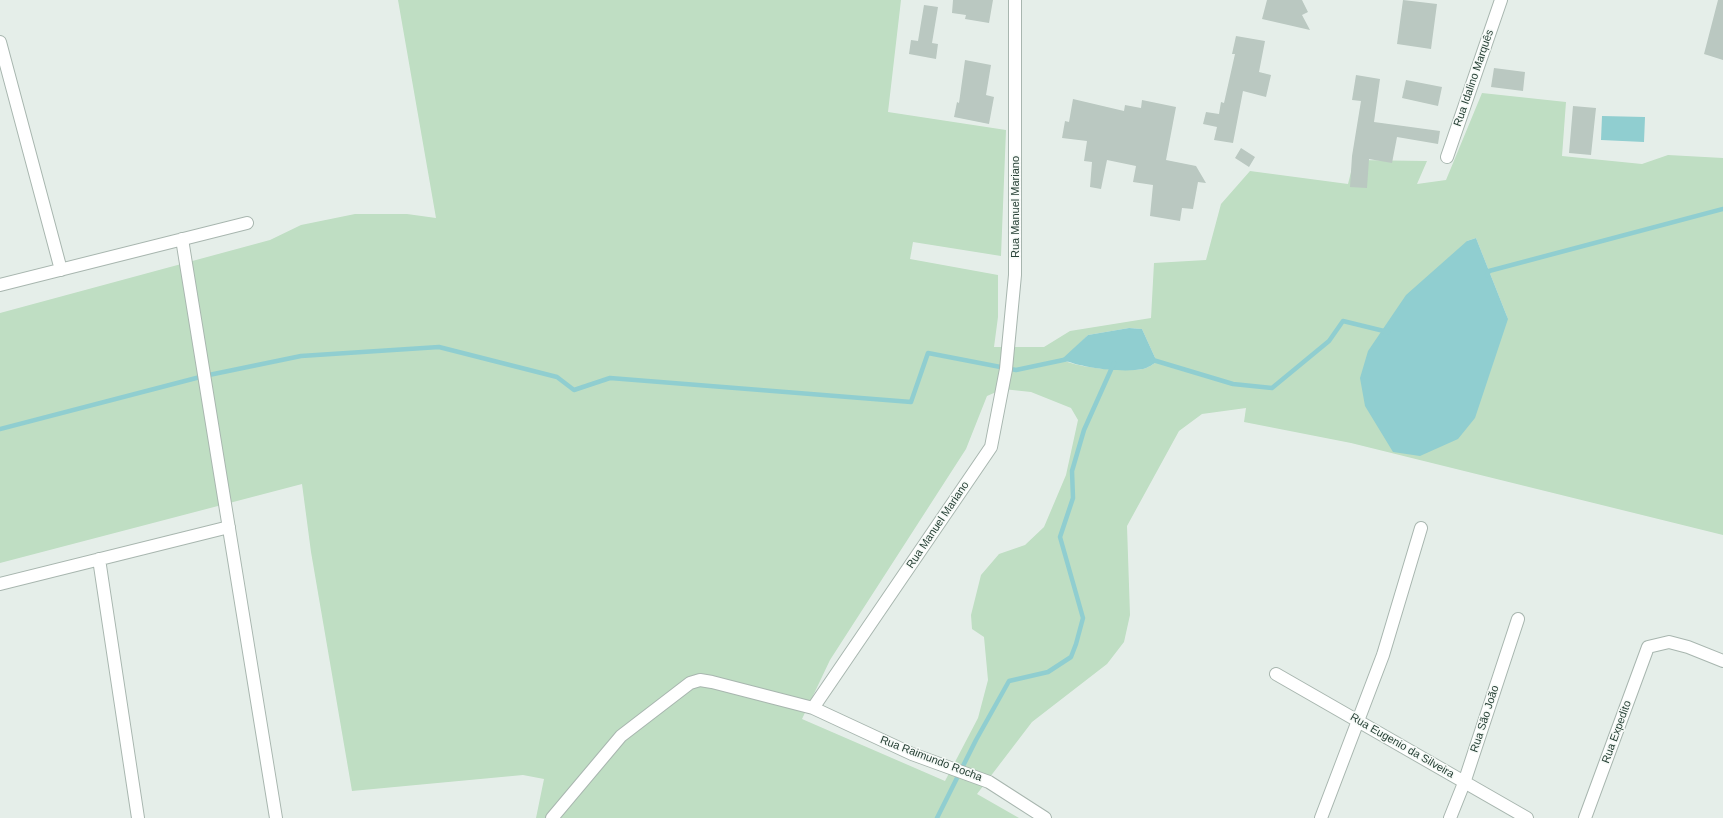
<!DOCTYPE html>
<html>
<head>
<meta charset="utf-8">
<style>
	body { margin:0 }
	canvas { display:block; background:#e5eee9 }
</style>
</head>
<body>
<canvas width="1723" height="818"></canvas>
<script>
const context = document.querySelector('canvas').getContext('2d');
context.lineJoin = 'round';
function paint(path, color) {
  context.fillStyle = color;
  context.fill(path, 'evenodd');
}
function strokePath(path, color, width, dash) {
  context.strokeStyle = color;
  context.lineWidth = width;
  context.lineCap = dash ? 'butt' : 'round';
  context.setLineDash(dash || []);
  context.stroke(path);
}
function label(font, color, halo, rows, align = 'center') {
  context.font = font + ' Helvetica,sans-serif';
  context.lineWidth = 3;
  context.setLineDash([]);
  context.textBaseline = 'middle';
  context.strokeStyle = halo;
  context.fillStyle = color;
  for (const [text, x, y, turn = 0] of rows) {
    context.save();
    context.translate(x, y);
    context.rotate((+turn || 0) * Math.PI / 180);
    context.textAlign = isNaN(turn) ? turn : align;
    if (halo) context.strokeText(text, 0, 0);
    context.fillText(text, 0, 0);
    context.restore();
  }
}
const green = new Path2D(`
	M398,0H901L888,112L1006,130L1001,256L913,242L910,259L998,275V317L994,347H1044L1070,331L1151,318L1154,263L1206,260L1221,204L1250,171L1348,184L1354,160L1427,161L1417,184L1446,180L1482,93L1566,102L1562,156L1642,164L1668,155L1723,158V535L1351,443L1244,422L1246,408L1202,414L1179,431L1127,526L1130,615L1124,642L1107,664L1032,722L977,794L1019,818H536L544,779L523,775L352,791L311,552L302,484L0,563V313L270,240L301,225L355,214H407L436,218ZM1476,238L1508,319L1467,241ZM1129,328L1142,329L1157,362C1153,364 1148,368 1143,369C1124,372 1079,368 1063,360L1088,335ZM1003,389L1031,392L1071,408L1078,420L1066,475L1044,527L1025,545L999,554L981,575L971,615L972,629L984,637L988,680L978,718L945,781L802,719L830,660L966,449L987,396Z`);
const water = new Path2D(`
	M1602,116L1645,117L1644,142L1601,140Z
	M1476,238L1508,319L1475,418L1458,439L1420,456L1393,452L1365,406L1360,378L1368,351L1406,295L1467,241Z
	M1129,328L1142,329L1157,362C1153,364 1148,368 1143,369C1123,373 1080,368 1062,359L1088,335Z`);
const stream = new Path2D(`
	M1487,275L1489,271L1723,209
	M1153,360L1233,384L1272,388L1329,341L1343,321L1388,332
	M0,429L204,376L301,356L439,347L557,377L574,390L610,378L911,402L928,353L1016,370L1068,359
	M937,818L976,740L1009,681L1048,672L1071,657L1076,644L1083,618L1060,537L1073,498L1072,471L1084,430L1114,363`);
const building = new Path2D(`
	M953,0H993L989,23L965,19L966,15L952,13Z
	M1267,0H1302L1308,12L1302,15L1310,30L1262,19Z
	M1403,0L1437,4L1431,49L1397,44Z
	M1718,0H1723V60L1704,54Z
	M924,5L938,7L932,43L938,44L936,59L909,54L911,40L918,41Z
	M1236,36L1265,41L1259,72L1271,75L1266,97L1243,91L1233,143L1214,140L1217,127L1203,124L1206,112L1219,114L1221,102L1224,103L1235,54H1232Z
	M965,60L991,65L986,95L994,97L989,124L954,117L957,102L959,103Z
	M1494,68L1525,72L1523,91L1491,87Z
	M1356,75L1380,79L1374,122L1440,131L1438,144L1397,137L1392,163L1369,159L1367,188L1350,187L1352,156L1361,101L1352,100Z
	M1406,80L1442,87L1438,106L1402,98Z
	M1073,99L1124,111L1125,105L1141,108L1142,100L1176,107L1166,160L1196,166L1206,183L1198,182L1193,209L1182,208L1180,221L1150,216L1153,185L1133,182L1136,166L1107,160L1101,189L1090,187L1092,162L1084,161L1087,141L1062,138L1065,121L1069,122Z
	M1573,106L1596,108L1591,155L1569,153Z
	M1241,148L1255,157L1249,167L1235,158Z`);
const minor = new Path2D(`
	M0,42L61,270
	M1447,157L1501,0
	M182,239L276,818
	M0,285L247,223
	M99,559L138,818
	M0,584L229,527
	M1276,674L1527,818
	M813,708L912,754L989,782L1045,818
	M552,818L621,736L690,683L700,680L712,682L813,708L991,447L1006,369L1015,275V0
	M1321,818L1383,655L1421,528
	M1450,818L1464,783L1518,619
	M1585,818L1648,647L1669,642L1688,647L1723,661`);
const streetNames = [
	["Rua Idalino Marquês",1474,78,-71],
	["Rua Manuel Mariano",1016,207,-90],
	["Rua Manuel Mariano",938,525,-56],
	["Rua São João",1485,719,-72],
	["Rua Expedito",1617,732,-70],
	["Rua Eugenio da Silveira",1402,746,30],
	["Rua Raimundo Rocha",931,759,21]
];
paint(green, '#bfdec3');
paint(water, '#90ced0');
strokePath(stream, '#90ced0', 4.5);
paint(building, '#bac8c1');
strokePath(minor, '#a8b6af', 14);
strokePath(minor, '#fff', 12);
label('11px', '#253f34', '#f6faf7', streetNames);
</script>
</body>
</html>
